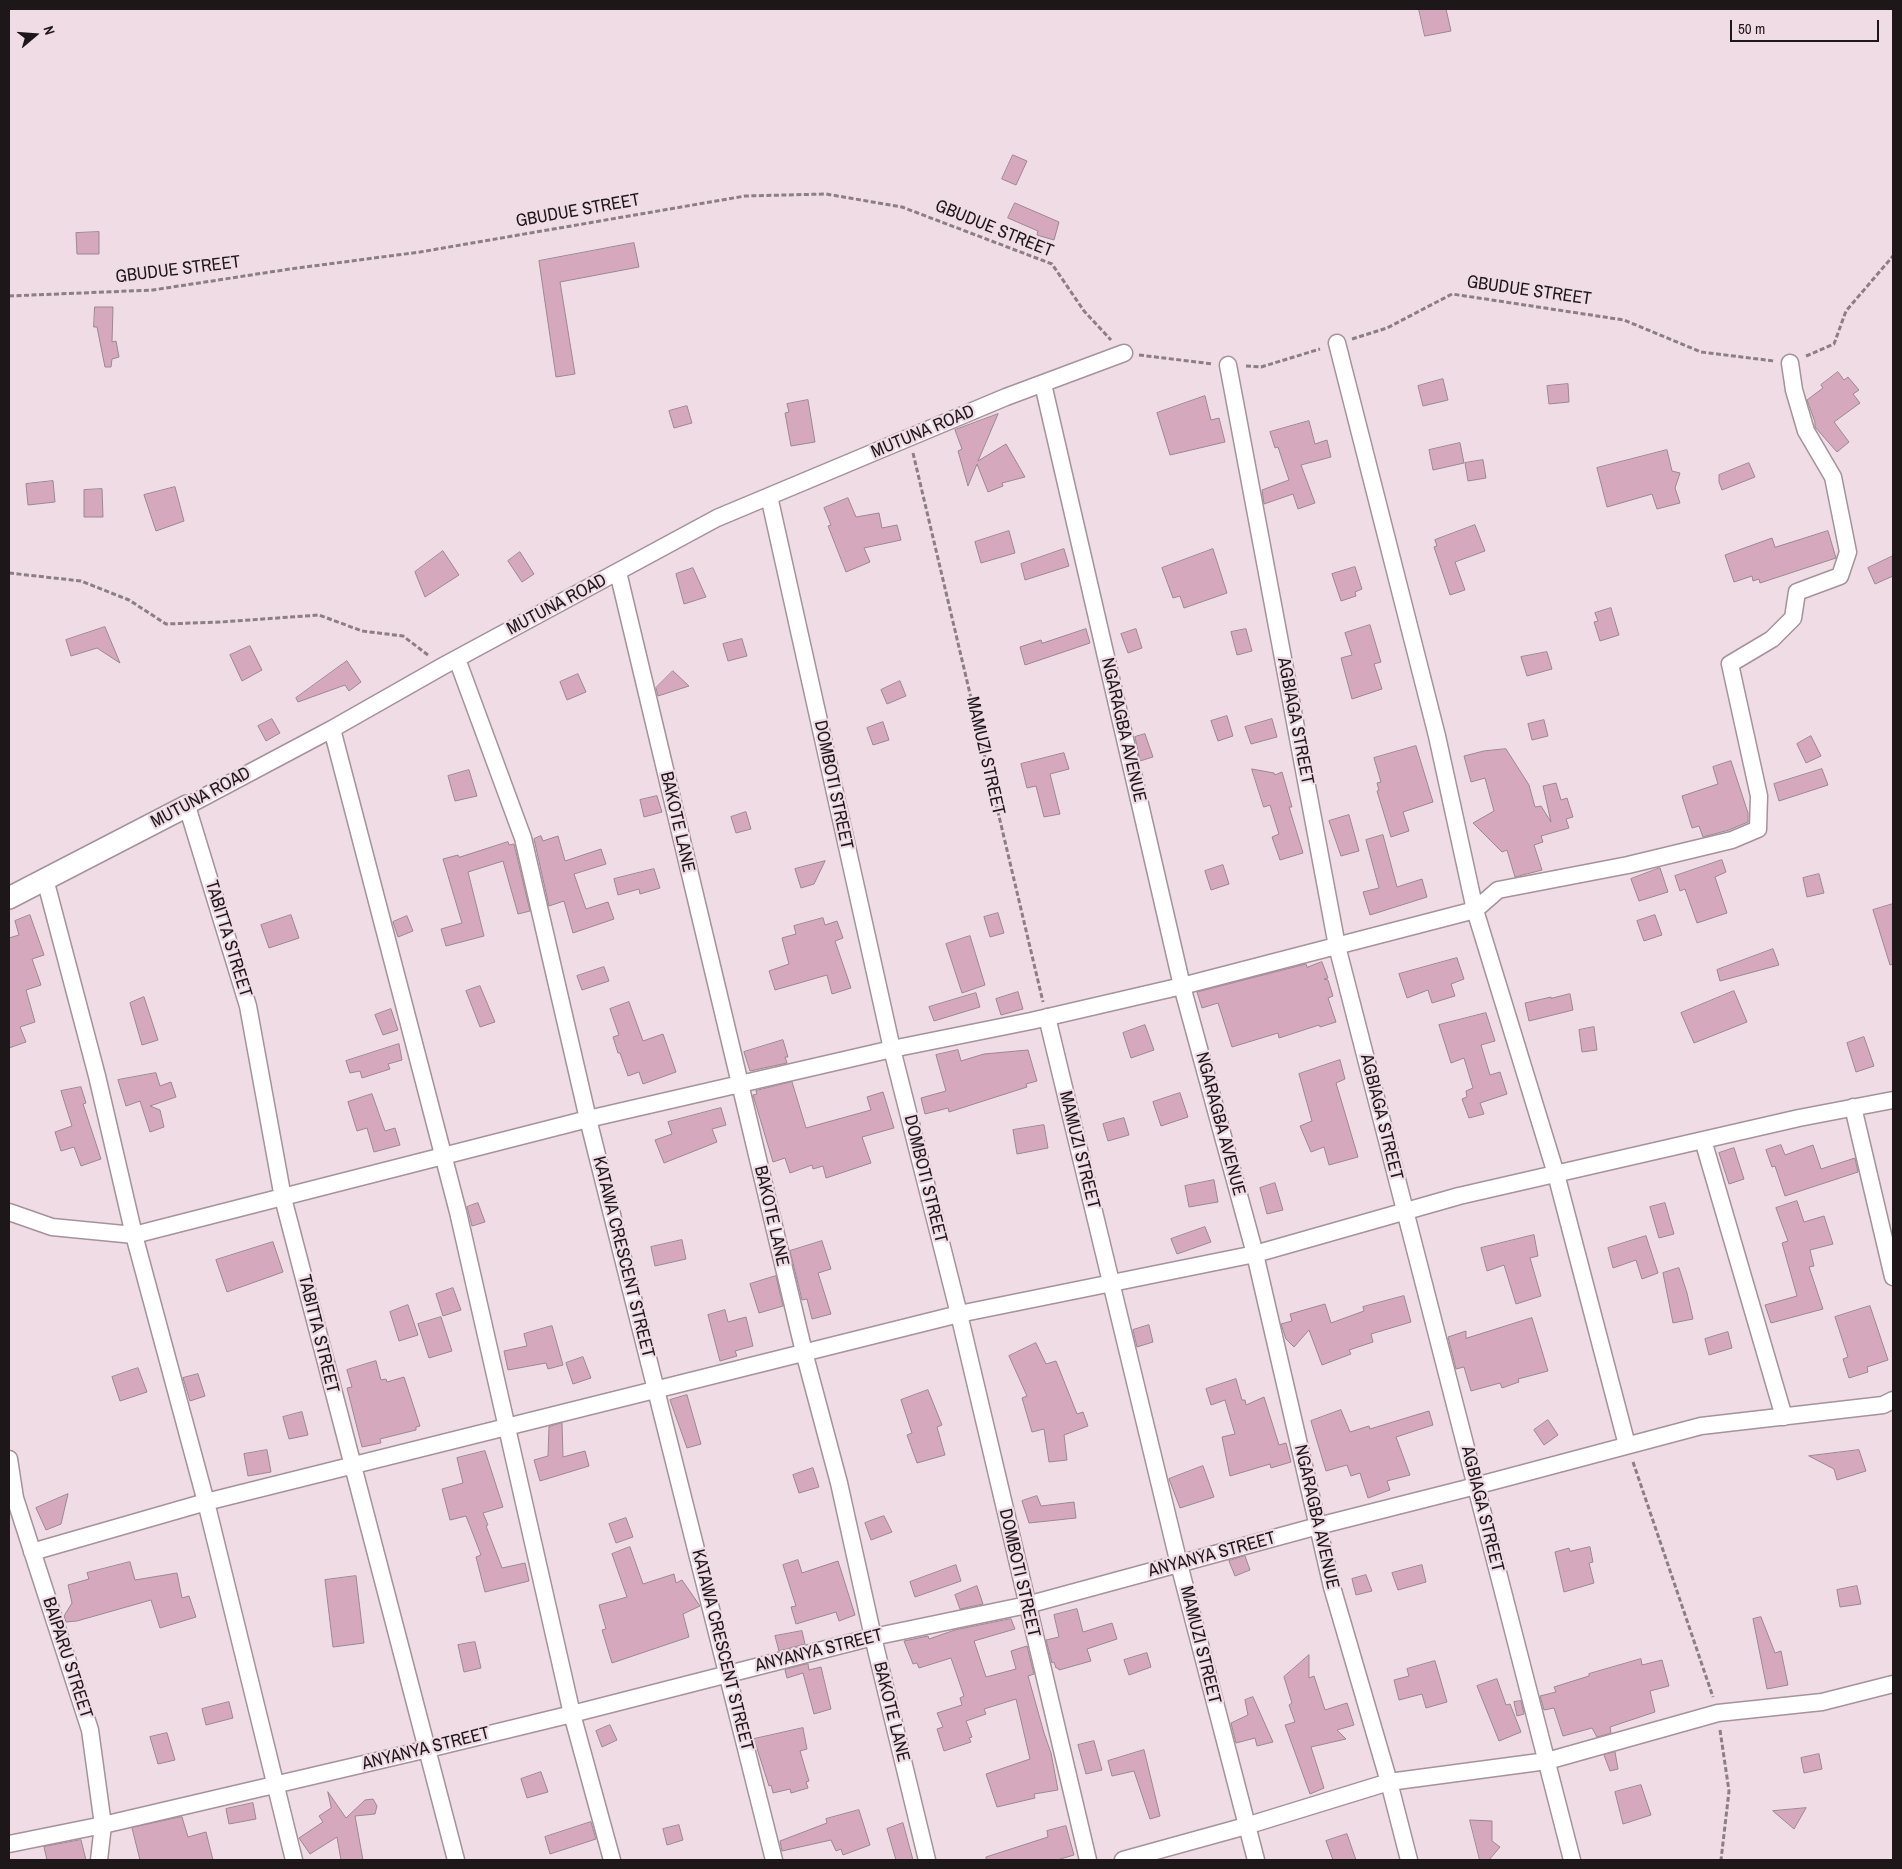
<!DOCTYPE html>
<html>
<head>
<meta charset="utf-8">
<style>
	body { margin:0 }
	#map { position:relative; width:1902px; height:1869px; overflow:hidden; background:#f0dce5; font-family:"Archivo Narrow",sans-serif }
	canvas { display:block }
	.frame { position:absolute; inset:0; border:10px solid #1e171a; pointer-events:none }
	.north { position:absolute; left:10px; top:10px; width:50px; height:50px; -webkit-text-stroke:4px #f0dce5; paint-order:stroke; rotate:72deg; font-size:14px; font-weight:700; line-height:20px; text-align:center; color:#1e171a }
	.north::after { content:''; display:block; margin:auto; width:18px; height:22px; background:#1e171a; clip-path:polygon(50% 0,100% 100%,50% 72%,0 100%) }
	.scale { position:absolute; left:1730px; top:20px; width:149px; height:22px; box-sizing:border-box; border:2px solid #1e171a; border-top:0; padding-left:6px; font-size:15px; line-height:18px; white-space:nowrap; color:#1e171a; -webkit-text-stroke:4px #f0dce5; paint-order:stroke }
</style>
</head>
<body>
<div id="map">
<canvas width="1902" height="1869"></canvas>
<div class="frame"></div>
<div class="north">N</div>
<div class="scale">50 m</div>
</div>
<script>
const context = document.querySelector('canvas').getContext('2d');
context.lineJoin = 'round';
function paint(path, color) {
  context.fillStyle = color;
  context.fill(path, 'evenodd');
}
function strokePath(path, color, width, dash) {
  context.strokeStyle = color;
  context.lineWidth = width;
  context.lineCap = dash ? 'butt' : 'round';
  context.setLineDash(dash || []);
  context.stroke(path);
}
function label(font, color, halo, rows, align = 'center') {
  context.font = font + ' "Archivo Narrow",sans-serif';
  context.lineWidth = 4.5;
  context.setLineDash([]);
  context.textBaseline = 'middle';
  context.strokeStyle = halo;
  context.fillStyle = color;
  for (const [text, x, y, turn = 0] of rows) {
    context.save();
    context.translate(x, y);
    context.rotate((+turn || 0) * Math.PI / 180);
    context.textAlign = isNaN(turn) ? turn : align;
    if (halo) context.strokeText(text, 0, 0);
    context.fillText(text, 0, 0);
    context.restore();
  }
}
const building = new Path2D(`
	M1419,9H1446L1451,31L1425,36Z
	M1013,155L1027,161L1016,185L1002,179Z
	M1015,203L1059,222L1054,240L1037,235L1038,231L1008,218Z
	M99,232V254H77L76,233Z
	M634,243L639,267L560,282L575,374L556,377L539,261Z
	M95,307H113L112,342L116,341L119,357L112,359L111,367H105L97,327H94Z
	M1838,372L1844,380L1848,377L1859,390L1853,394L1860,403L1834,422L1849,442L1837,452L1815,427V422L1807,400L1823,388L1821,385Z
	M1443,379L1448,400L1423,406L1418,386Z
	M1568,384L1569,402L1549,404L1547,386Z
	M1205,396L1211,420L1219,418L1225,442L1170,455L1157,413Z
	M808,400L815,442L791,446L785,413L789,412L787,404Z
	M687,406L692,423L674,428L669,411Z
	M998,414L978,461L1006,444L1025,477L1002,483L1003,486L988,492L977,464L968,486L958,451L962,449L955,430Z
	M1309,421L1315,444L1327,440L1331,457L1301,465L1315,503L1298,509L1293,494L1264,504L1262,490L1289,480L1278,447L1275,448L1270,432Z
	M1460,443L1464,463L1433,470L1429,450Z
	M1667,450L1672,471L1680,473L1675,488L1680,503L1657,509L1652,494L1607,507L1597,468Z
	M1483,460L1486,478L1468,481L1465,463Z
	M1749,463L1755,477L1722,490L1719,482V475Z
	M53,481L55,502L28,505L26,484Z
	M175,487L184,521L156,531L144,495Z
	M102,489L103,517H84V490Z
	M848,498L856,517L879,513L882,528L897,525L901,540L864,548L870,562L846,572L828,526L831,525L824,508Z
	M1475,525L1485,551L1455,562L1465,590L1450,595L1434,547L1437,546L1435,540Z
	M1009,531L1015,553L981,563L975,542Z
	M1828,531L1836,558L1763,582L1760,583L1759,579L1753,581L1752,576L1734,582L1725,555L1772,538L1775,547Z
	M1064,549L1069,566L1025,580L1021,564Z
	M1213,549L1227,593L1184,608L1180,596L1173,598L1162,568Z
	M443,551L459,575L425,597L415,572Z
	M520,552L534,574L522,582L508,561Z
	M1893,556V576L1875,584L1868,568Z
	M1355,567L1362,589L1355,592L1356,596L1341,601L1332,574Z
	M693,568L706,597L684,604L676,574Z
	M1611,608L1619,635L1600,641L1594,622L1598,621L1595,613Z
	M1370,625L1381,662L1374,664L1382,689L1352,699L1341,658L1352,655L1345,633Z
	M105,627L120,663L97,648L71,656L66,640Z
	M1086,629L1090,643L1025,665L1020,647L1041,640L1042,643Z
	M1136,629L1142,648L1128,653L1121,634Z
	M1246,629L1252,651L1237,655L1231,632Z
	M742,639L747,656L728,661L723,644Z
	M250,646L262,670L242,681L230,655Z
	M1547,652L1552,669L1527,676L1521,657Z
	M347,661L361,682L349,691L345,685L298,702L296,698Z
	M673,671L689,686L658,696L656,688Z
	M578,674L586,692L567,700L560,682Z
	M900,681L906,696L887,704L881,690Z
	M1227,716L1233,736L1218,741L1211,721Z
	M272,719L280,733L266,741L258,726Z
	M1272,719L1277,737L1251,744L1245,727Z
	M1544,720L1548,736L1532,740L1528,724Z
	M883,722L889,740L873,745L867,728Z
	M1145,734L1153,757L1140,761L1135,737Z
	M1811,736L1821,756L1806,763L1797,744Z
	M1416,746L1433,802L1403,812L1409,831L1391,837L1377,791L1379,790L1377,783L1381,782L1374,758Z
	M1506,749L1529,785L1535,807L1541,806L1551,822L1543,786L1556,783L1561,800L1567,798L1573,817L1566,819L1569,828L1541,836L1543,842L1534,845L1542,870L1515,877L1507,850L1502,852L1473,823L1494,811L1485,778L1471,782L1464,756L1484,751Z
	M1064,753L1069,769L1050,774L1060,814L1044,817L1036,786L1027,788L1021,764Z
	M1731,761L1748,813V822L1729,830L1703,837L1699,826L1692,828L1682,796L1718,784L1713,767Z
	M1252,769L1274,773L1275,775L1282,772L1292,807H1289L1303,853L1280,860L1272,837L1279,834L1270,805L1264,807Z
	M1822,769L1828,785L1779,801L1774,784Z
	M469,770L477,796L455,801L448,776Z
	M657,796L662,812L644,817L640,800Z
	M746,812L751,829L736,833L731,817Z
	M1349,815L1359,851L1341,856L1329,821Z
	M1383,835L1397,887L1422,879L1427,897L1370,915L1363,892L1379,888L1366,840Z
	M541,836L543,841L558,836L565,861L601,849L606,864L574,874L586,909L608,902L614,919L573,933L564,901L549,906L534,839Z
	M508,842L509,845L514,844L530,911L518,914L503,861L468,872L484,936L446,946L441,929L462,923L443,859L458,855L459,857Z
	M1722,860L1726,872L1715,877L1727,913L1697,923L1685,889L1680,891L1675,876Z
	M825,861L814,884L801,888L795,869Z
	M1223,865L1229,884L1211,890L1205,871Z
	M1660,868L1668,892L1639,901L1631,879Z
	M654,869L660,888L640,894L639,889L618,895L614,879Z
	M1819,874L1824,893L1807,897L1803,878Z
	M1893,904V964L1890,965L1873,910Z
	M998,913L1004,933L990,937L984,917Z
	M30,915L44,955L32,959L41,985L26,990L35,1022L20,1027L26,1042L9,1048V938L19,935L15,921Z
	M291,915L299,938L269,948L261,925Z
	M1655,915L1662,935L1644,941L1637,921Z
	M407,916L413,931L398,937L393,922Z
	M823,918L825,925L837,921L843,938L835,941L851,988L832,994L827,975L775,990L769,971L789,964L782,938L796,934L794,926Z
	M970,936L985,985L962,993L946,944Z
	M1773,949L1779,965L1720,981L1717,970Z
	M1457,958L1464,979L1451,984L1455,996L1432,1003L1428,990L1407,998L1399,974Z
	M1322,962L1328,978L1324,979L1328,980L1333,996L1328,998L1336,1022L1320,1027L1319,1025L1279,1038L1278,1033L1232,1047L1218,1003L1202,1008L1197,992L1306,964L1307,967Z
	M604,967L609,981L582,990L577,976Z
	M480,986L495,1022L480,1027L466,991Z
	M1734,991L1747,1022L1694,1043L1681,1013Z
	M1018,992L1023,1009L1001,1015L996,999Z
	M976,993L980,1007L934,1021L929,1007Z
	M1570,994L1573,1010L1529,1021L1525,1003L1551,997V998Z
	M144,997L158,1040L142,1045L130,1003Z
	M629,1002L643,1041L663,1034L676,1072L643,1084L639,1072L628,1076L620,1053H618L613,1037L619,1035L610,1009Z
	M391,1009L398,1030L383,1035L375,1015Z
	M1486,1013L1495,1041L1481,1045L1490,1075L1500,1072L1507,1094L1480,1103L1484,1114L1469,1118L1462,1099L1467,1097L1466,1091L1473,1088L1464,1058L1451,1063L1439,1025Z
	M1145,1025L1154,1050L1131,1058L1123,1033Z
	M1594,1027L1597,1050L1582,1052L1579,1030Z
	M1864,1037L1874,1066L1856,1072L1847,1043Z
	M783,1040L788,1057H785L787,1063L750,1071L744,1052Z
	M399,1044L402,1060L388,1064L390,1069L362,1078L360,1071L350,1073L346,1061Z
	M958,1050L961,1061L984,1054L1028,1050L1037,1081L1026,1084L1027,1087L949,1112L948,1108L925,1114L921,1098L946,1091L936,1055Z
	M1340,1060L1345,1079L1336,1083L1358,1157L1329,1165L1324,1147L1311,1152L1300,1126L1312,1121L1299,1074Z
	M156,1073L160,1086L171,1082L176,1097L150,1106L160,1110L164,1127L150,1132L140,1101L126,1106L118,1080Z
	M792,1082L806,1128L871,1110L867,1097L883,1092L894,1128L862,1137L871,1163L826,1178L823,1166L813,1169L812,1165L790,1173L785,1158L773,1162L753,1095L757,1094L756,1091Z
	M81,1087L86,1103L83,1104L101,1159L81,1166L74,1147L61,1151L55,1132L72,1126L61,1091Z
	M1180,1093L1188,1117L1161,1126L1153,1102Z
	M372,1094L385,1131L395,1128L400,1145L374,1152L367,1128L357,1131L348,1102Z
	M721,1108L726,1125L712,1129L717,1142L664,1163L655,1140L672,1134L668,1122Z
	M1124,1118L1129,1135L1108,1141L1103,1124Z
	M1044,1125L1048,1148L1017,1154L1013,1130Z
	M1781,1145L1785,1155L1813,1145L1821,1169L1855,1158L1858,1172L1785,1196L1775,1166L1772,1167L1766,1150Z
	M1734,1148L1744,1179L1729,1184L1719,1153Z
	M1214,1180L1218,1202L1189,1207L1185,1186Z
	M1275,1183L1283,1210L1267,1214L1260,1188Z
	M1797,1201L1804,1222L1824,1216L1833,1244L1810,1250L1814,1266L1809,1267L1823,1309L1771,1323L1765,1305L1797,1296L1782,1243L1788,1241L1776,1208Z
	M478,1203L485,1222L472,1226L467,1207Z
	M1665,1203L1674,1234L1659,1238L1650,1207Z
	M1205,1227L1211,1242L1177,1254L1171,1239Z
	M1534,1235L1538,1256L1530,1258L1541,1296L1516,1304L1504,1265L1487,1271L1481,1248Z
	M1646,1236L1658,1273L1642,1279L1636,1260L1613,1268L1608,1248Z
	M682,1240L686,1259L655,1266L651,1247Z
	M822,1241L831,1269L818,1273L831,1314L812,1319L807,1299L802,1300L790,1251Z
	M273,1242L283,1272L227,1292L216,1260Z
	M1679,1268L1687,1293L1693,1319L1673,1323L1663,1273Z
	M776,1276L783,1306L759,1313L750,1284Z
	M453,1288L461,1310L443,1316L436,1294Z
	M1404,1296L1411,1322L1371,1334L1373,1342L1349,1350L1351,1354L1322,1365L1309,1330L1294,1347L1286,1339L1281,1324L1292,1321L1290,1314L1325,1304L1331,1323L1364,1311L1363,1307Z
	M408,1305L418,1335L399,1341L390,1312Z
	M1870,1306L1888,1360L1867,1367L1868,1372L1849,1378L1843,1359L1848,1357L1835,1317Z
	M725,1310L728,1322L746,1317L753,1346L735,1351L737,1356L720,1361L708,1315Z
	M441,1317L452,1351L429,1358L418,1324Z
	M1532,1318L1548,1371L1518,1379L1519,1382L1502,1388L1500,1383L1471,1391L1464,1367L1456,1369L1448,1337L1466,1331V1338Z
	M1149,1325L1153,1342L1137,1347L1133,1330Z
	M552,1326L563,1365L548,1369L546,1363L508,1370L504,1351L527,1346L524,1334Z
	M1728,1332L1732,1348L1709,1355L1705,1339Z
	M1036,1343L1046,1364L1056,1361L1077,1414L1083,1412L1088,1426L1064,1435L1067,1460L1049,1462L1044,1429L1032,1432L1022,1398L1027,1396L1009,1356Z
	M583,1357L591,1378L573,1384L566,1363Z
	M376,1361L381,1380L386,1379L387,1382L404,1377L420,1426L416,1427V1430L380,1439L381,1443L362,1447L347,1388L352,1387L347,1370Z
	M138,1368L147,1392L120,1401L112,1377Z
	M198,1374L205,1396L190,1401L183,1378Z
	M1236,1379L1242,1400H1245L1246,1405L1264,1397L1279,1445L1286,1443L1291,1462L1271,1468L1270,1464L1230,1476L1222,1437L1235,1434L1225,1400L1211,1405L1206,1389Z
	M928,1390L942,1425L937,1427L945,1455L917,1463L907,1435L912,1433L901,1400Z
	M687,1395L701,1444L687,1448L670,1400Z
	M1341,1410L1350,1432L1369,1426L1370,1429L1429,1411L1433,1425L1396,1437L1410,1475L1387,1481L1390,1490L1368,1498L1360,1473L1351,1476L1347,1465L1326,1471L1311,1421Z
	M302,1412L308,1435L289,1439L283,1417Z
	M1548,1420L1558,1435L1544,1445L1534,1430Z
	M562,1423L563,1457L585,1451L589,1466L540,1481L534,1460L548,1456L549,1427Z
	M267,1450L271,1472L248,1476L244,1454Z
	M1859,1450L1866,1471L1837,1480L1834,1469L1809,1456Z
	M485,1451L503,1507L483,1513L488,1525L486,1526L502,1568L525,1563L529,1581L485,1592L476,1557L481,1555L466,1516L450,1520L442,1489L463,1483L457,1458Z
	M1203,1466L1214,1497L1180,1508L1169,1479Z
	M813,1468L819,1487L799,1493L793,1475Z
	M68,1494L61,1524L46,1530L36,1508Z
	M1037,1496L1041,1506L1074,1502L1076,1518L1029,1523L1022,1501Z
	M884,1516L892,1532L871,1540L865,1523Z
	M626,1518L633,1537L616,1543L609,1524Z
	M630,1547L643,1584L674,1574L676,1583L682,1580L700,1606L683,1614L689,1637L612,1663L602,1630L606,1629L599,1605L627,1597L612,1554Z
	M1590,1547L1593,1562L1589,1563L1594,1583L1564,1592L1555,1552L1569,1548L1570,1551Z
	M1245,1556L1250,1570L1235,1576L1229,1561Z
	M798,1560L802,1573L838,1561L855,1615L839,1621L836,1612L796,1624L791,1607L796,1606L783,1565Z
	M130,1562L135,1580L177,1573L182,1598L189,1596L196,1617L160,1628L151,1600L77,1621L66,1622L64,1616L72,1603L68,1585L89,1579L87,1573Z
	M956,1565L961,1581L915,1597L910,1582Z
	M1422,1565L1426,1582L1398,1590L1392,1573Z
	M1366,1575L1372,1591L1356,1595L1352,1579Z
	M356,1576L364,1643L333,1647L325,1580Z
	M977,1586L983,1604L960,1609L955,1595Z
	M1857,1586L1861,1604L1840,1607L1837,1590Z
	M1077,1609L1083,1632L1112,1623L1117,1639L1087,1649L1091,1661L1059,1670L1058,1668H1056L1054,1662L1052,1663L1046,1640L1059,1637L1054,1615Z
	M1761,1617L1775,1653L1781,1651L1788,1685L1767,1689L1753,1619Z
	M1011,1619L1015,1629L974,1641L986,1677L1016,1669L1011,1651L1027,1646L1034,1674L1028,1676L1044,1733L1051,1753L1058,1790L1034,1794L1035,1798L997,1807L986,1774L1030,1759L1016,1699L984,1709L986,1714L966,1721L972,1737L969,1738L971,1742L944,1751L937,1729L943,1727L937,1713L962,1705L960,1698L964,1696L951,1658L919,1668L917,1663L913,1664L904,1641L928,1636L929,1639L955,1630Z
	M802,1631L805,1644L779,1651L775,1636Z
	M475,1642L481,1668L464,1672L458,1645Z
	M1147,1653L1151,1667L1129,1675L1124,1660Z
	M1309,1655V1678L1314,1676L1325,1710L1347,1703L1354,1725L1337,1730L1346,1739L1311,1747L1324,1788L1310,1794L1285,1725L1295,1722L1289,1705L1292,1703L1284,1677Z
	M1641,1659L1642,1665L1662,1660L1669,1686L1650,1691L1655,1712L1610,1727L1611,1733L1597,1737L1592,1728L1563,1736L1554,1708L1544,1710L1540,1696L1556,1692L1554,1687L1589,1676V1674Z
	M1435,1661L1447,1702L1426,1708L1422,1694L1399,1700L1394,1680L1409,1676L1407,1669Z
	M808,1664L809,1670L821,1667L831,1709L814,1714L803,1673L787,1678L785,1670Z
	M1497,1679L1506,1705L1510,1704L1521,1732L1499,1741L1477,1686Z
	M1253,1697L1273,1742L1257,1746L1255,1738L1236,1743L1231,1723L1248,1715L1245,1700Z
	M1521,1701L1524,1714L1517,1716L1514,1702Z
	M229,1702L233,1718L206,1725L202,1709Z
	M610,1725L617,1740L602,1747L596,1731Z
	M803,1728L807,1749L800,1751L809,1781L806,1782L808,1788L791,1793L790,1789L773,1793L771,1785L769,1786L754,1739Z
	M167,1733L175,1760L158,1764L150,1737Z
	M1094,1741L1102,1770L1086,1774L1078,1745Z
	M1144,1750L1160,1816L1150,1819L1134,1771L1112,1776L1108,1761Z
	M1615,1752L1618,1769L1610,1771L1604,1755Z
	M1819,1754L1822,1769L1804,1773L1801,1758Z
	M541,1772L548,1792L527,1798L521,1779Z
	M1641,1785L1651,1815L1623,1824L1615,1792Z
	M328,1792L346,1818L365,1800L373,1799L377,1806L375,1814L355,1816L363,1860H341L337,1837L310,1854L299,1838L323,1822L319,1816L331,1808Z
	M253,1803L256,1819L229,1824L226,1809Z
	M1806,1808L1794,1829L1773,1811Z
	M859,1810L870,1845L843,1855L841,1849L836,1851L831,1840L782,1851L780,1841L827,1823L826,1819Z
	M182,1817L188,1837L206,1832L213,1860H140L132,1828Z
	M1470,1820L1492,1821V1841L1500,1847L1489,1860H1480Z
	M591,1822L596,1839L550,1854L545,1837Z
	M903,1823L913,1860H896L887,1829Z
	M679,1825L683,1840L667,1845L663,1829Z
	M1066,1826L1074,1855L1057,1860H986V1857L1048,1837L1047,1831Z
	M1347,1834L1356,1860H1333L1326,1841Z
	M81,1840L86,1860H47L44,1847Z`);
const path = new Path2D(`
	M9,296L153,290L290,269L420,252L745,196L826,194L902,207L1052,264L1084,311L1111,340
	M1352,339L1387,328L1452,294L1624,320L1701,352L1774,361
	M1139,355L1213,364
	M1806,356L1834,344L1846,311L1893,256
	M1246,366L1261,367L1320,349
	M913,453L1043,1002
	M9,573L81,581L129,600L166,624L221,622L319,615L362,631L403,636L428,655
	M1633,1462L1713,1697
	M1720,1730L1729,1791L1721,1860`);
const minor = new Path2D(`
	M1337,343L1437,736L1475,910L1556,1174L1627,1445
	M1228,365L1337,946L1572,1860
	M1043,384L1182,986L1255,1254L1332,1587L1389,1782L1409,1860
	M769,496L892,1049L959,1314L1088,1860
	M618,572L804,1352L839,1483L873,1637L927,1860
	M457,659L523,838L588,1119L774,1860
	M332,729L458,1212L572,1714L612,1860
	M45,879L97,1076L134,1235L206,1502L294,1860
	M1047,1017L1179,1564L1256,1860
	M1853,1107L1893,1277
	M1703,1140L1784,1417
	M9,1212L52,1227L134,1235L588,1119L892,1049L1031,1021L1182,986L1475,910L1498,890L1628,865L1732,840L1758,829L1759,796L1730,664L1772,639L1793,618L1797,592L1840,576L1848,552L1833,477L1806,431L1794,390L1790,363
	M9,1459L15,1498L90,1730L103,1825L99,1860
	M32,1552L206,1502L959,1314L1255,1254L1459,1196L1799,1118L1893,1100
	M9,1844L103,1825L428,1749L572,1714L873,1637L1027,1605L1318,1526L1464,1489L1701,1426L1883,1405L1893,1400
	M456,1860L283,1198L248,1006L187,806L332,729L443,666L717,518L1006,397L1124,353
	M1123,1860L1246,1826L1389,1782L1547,1761L1718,1713L1822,1702L1893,1684`);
const tertiary = new Path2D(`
	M9,898L187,806`);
const streetNames = [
	["GBUDUE STREET",578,211,-10],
	["GBUDUE STREET",994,229,22],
	["GBUDUE STREET",178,270,-7],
	["GBUDUE STREET",1529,291,8],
	["MUTUNA ROAD",923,432,-23],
	["MUTUNA ROAD",557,605,-28],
	["AGBIAGA STREET",1295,721,79],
	["NGARAGBA AVENUE",1123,730,77],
	["MAMUZI STREET",985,756,77],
	["DOMBOTI STREET",833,785,78],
	["MUTUNA ROAD",201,798,-28],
	["BAKOTE LANE",677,822,77],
	["TABITTA STREET",228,939,73],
	["AGBIAGA STREET",1381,1117,76],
	["NGARAGBA AVENUE",1220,1124,75],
	["MAMUZI STREET",1079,1150,76],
	["DOMBOTI STREET",925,1179,76],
	["BAKOTE LANE",771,1216,77],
	["KATAWA CRESCENT STREET",623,1257,76],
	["TABITTA STREET",318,1334,76],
	["AGBIAGA STREET",1482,1509,76],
	["NGARAGBA AVENUE",1316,1517,77],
	["ANYANYA STREET",1212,1555,-15],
	["DOMBOTI STREET",1019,1573,77],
	["MAMUZI STREET",1200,1645,76],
	["KATAWA CRESCENT STREET",722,1650,76],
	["ANYANYA STREET",819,1651,-14],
	["BAIPARU STREET",67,1658,72],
	["BAKOTE LANE",891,1712,76],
	["ANYANYA STREET",426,1749,-14]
];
paint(building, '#d6a8be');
strokePath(building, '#9a8890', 1);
strokePath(minor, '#a5929b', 19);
strokePath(tertiary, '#a5929b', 24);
strokePath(path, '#8c7e85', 3, [5, 2.5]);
strokePath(minor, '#fff', 16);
strokePath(tertiary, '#fff', 21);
label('18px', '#1e171a', '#f0dce5', streetNames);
</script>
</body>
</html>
